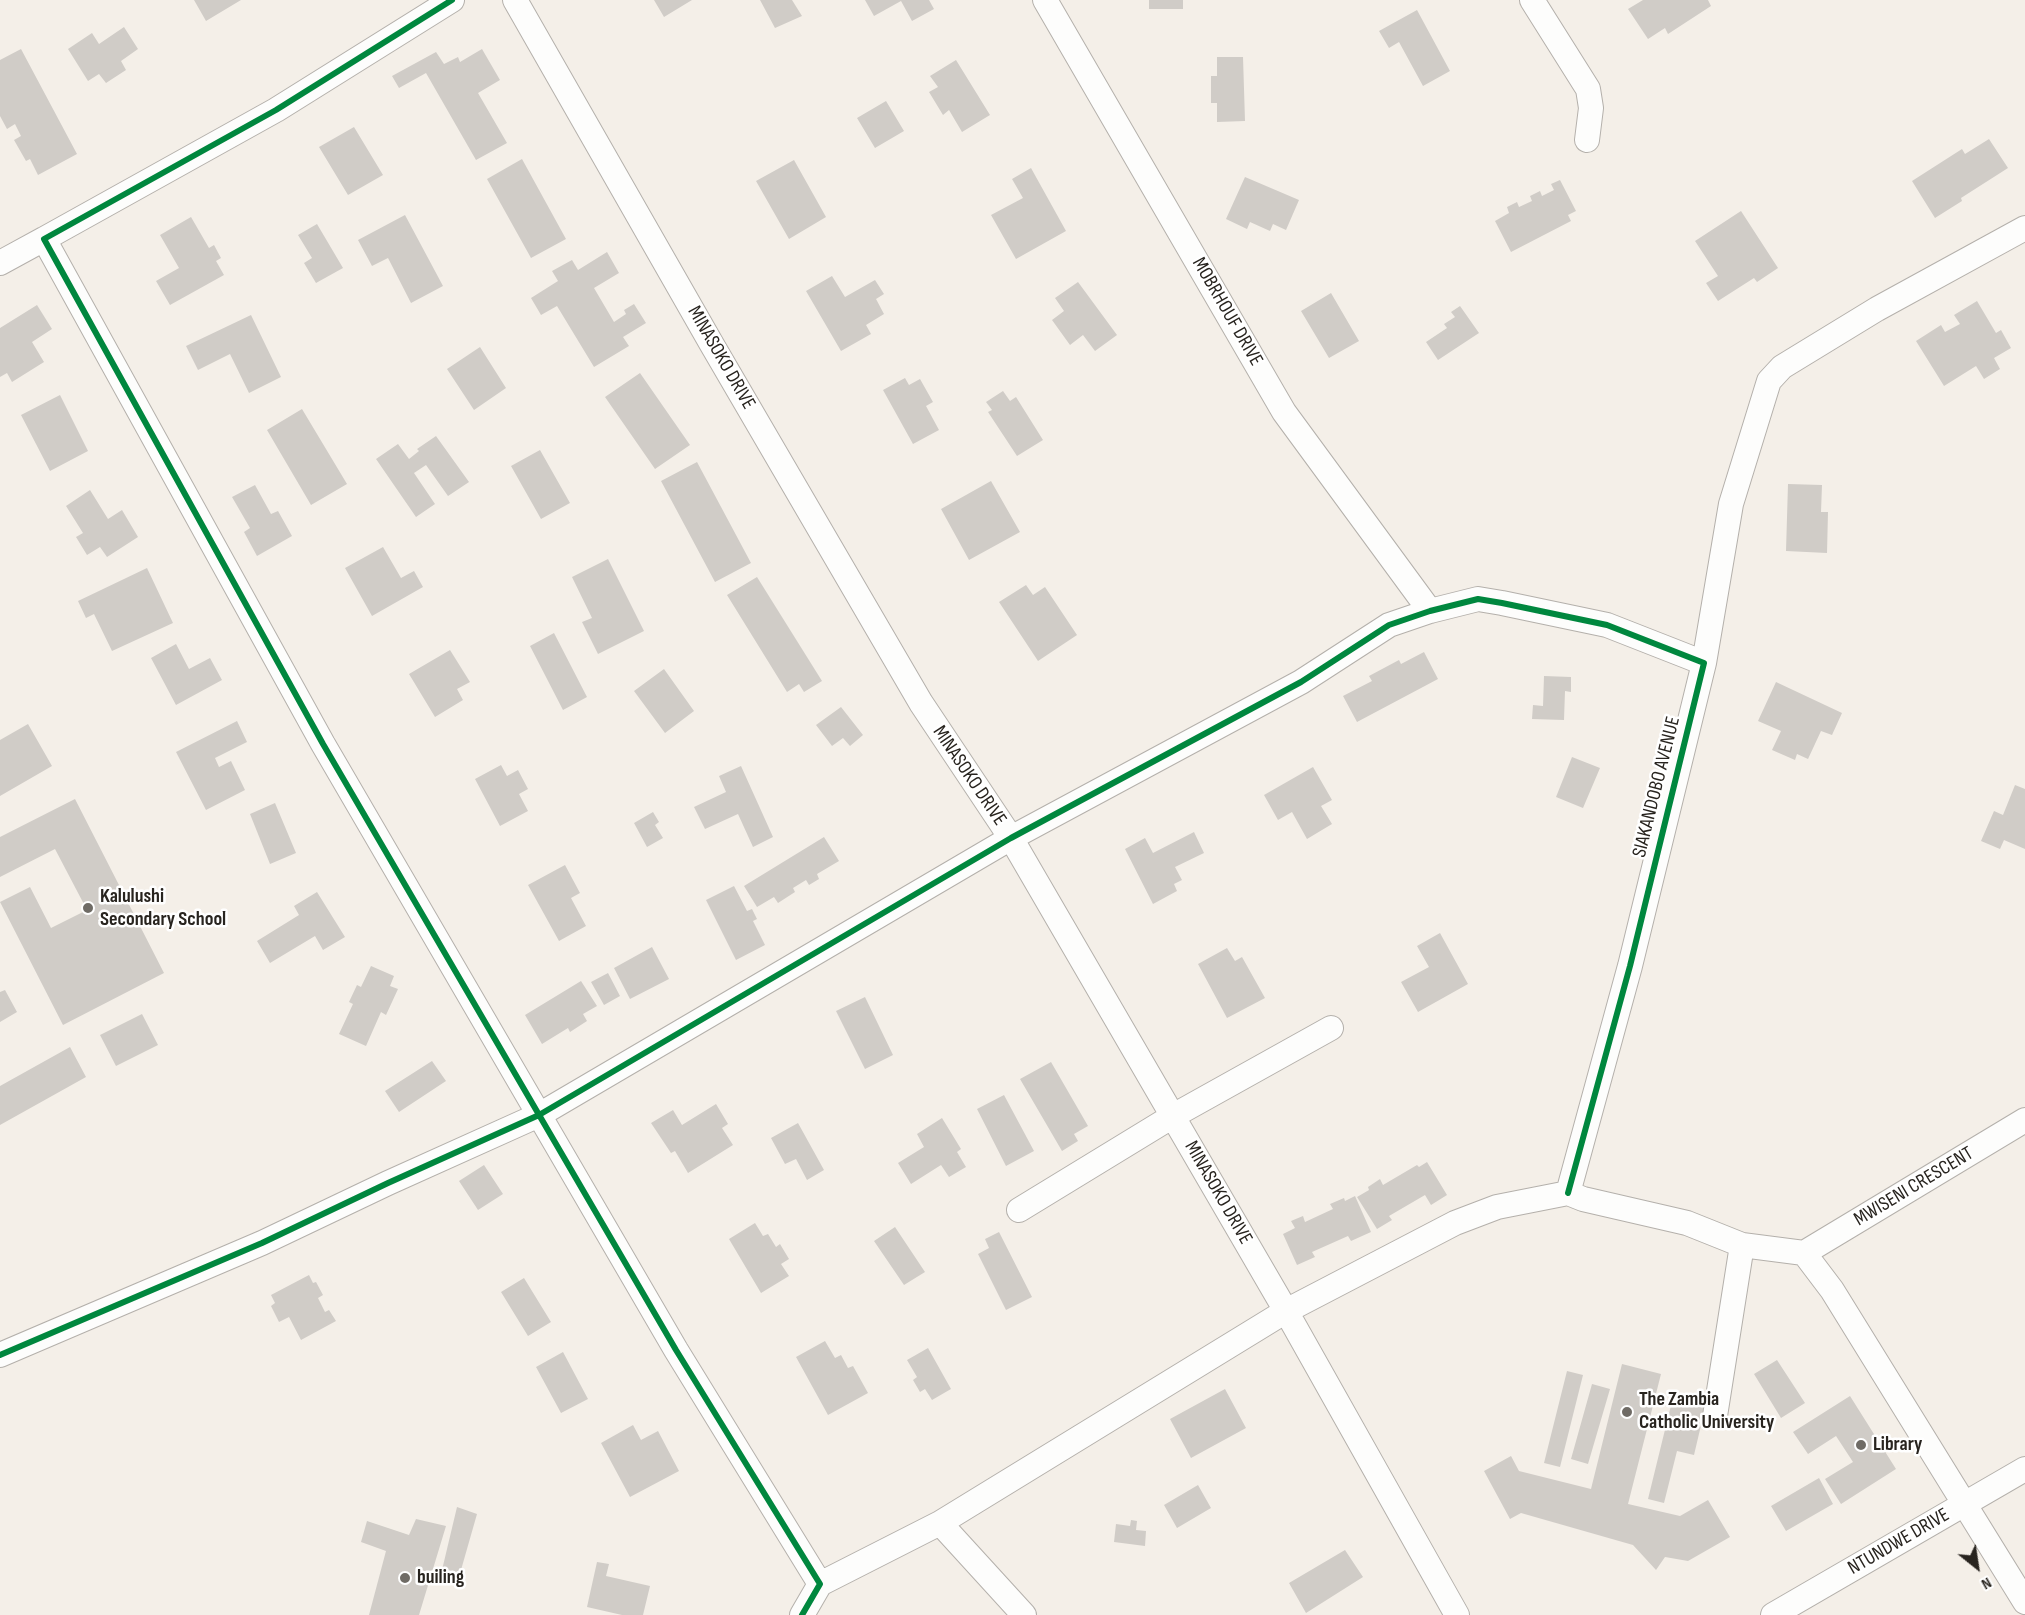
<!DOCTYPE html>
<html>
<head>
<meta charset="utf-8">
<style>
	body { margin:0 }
	#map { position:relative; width:2025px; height:1615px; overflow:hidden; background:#f4efe8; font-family:"Sofia Sans Condensed",sans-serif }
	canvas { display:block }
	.north { position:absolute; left:1947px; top:1537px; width:60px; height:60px; -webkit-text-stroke:4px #fff; paint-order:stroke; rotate:150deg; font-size:16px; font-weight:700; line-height:24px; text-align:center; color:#28241f }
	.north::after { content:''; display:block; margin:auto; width:21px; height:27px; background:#28241f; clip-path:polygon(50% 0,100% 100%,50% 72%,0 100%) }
</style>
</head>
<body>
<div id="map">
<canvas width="2025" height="1615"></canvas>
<div class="north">N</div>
</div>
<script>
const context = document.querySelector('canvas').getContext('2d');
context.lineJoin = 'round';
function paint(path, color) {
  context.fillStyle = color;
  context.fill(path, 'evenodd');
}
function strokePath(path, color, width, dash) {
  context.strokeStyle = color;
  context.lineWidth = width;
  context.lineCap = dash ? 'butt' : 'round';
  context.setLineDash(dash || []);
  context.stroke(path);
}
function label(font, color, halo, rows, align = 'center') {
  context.font = font + ' "Sofia Sans Condensed",sans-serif';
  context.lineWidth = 5;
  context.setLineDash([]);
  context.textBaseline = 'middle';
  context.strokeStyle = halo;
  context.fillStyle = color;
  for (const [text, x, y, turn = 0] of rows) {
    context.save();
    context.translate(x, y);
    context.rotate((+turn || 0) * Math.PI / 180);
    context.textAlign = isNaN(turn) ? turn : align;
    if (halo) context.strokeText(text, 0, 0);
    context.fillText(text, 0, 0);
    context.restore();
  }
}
const building = new Path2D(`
	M194,0H241L206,21Z
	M654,0H692L664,17Z
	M760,0H792L802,16L775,28Z
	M865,0H929L934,9L912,21L901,1L874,16Z
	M1149,0H1183V9H1149Z
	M1643,0H1708L1711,6L1668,34L1665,28L1648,39L1628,9Z
	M1417,10L1450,71L1423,86L1399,42L1389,48L1379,31Z
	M124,27L138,49L121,61L126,70L106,83L99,74L88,81L68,49L92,33L99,44Z
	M21,49L77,154L38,175L30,159L26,161L14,140L21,136L15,124L7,129L0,116V60Z
	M482,49L500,80L478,93L507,143L476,160L426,73L399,88L392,76L436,52L444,64L458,57L460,62Z
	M1217,57H1243L1245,121L1217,122V103H1211V76H1217Z
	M956,60L990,115L962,132L949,110L943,115L929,92L938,87L930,76Z
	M886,101L904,131L875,148L857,118Z
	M354,127L383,175L348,195L319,147Z
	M1989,139L2008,168L1961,198L1962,201L1935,218L1912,181L1962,149L1965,154Z
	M522,159L566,239L531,258L487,179Z
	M794,160L826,217L789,239L756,181Z
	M1031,168L1066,231L1016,259L991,215L1023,198L1012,179Z
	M1245,177L1299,200L1286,230L1273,224L1270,231L1250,222L1247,229L1226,219Z
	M1560,180L1576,211L1568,215L1571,221L1511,252L1495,221L1509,213L1507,207L1517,202L1519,207L1532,201L1530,196L1540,191L1542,196L1554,190L1551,184Z
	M1741,211L1778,268L1757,282L1754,278L1718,301L1706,283L1718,276L1695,241Z
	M405,215L443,286L411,303L388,258L372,266L358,240Z
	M191,217L209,248L214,245L221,258L216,261L224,275L170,305L156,281L179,268L160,235Z
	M317,224L343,268L316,283L304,263L312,258L298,235Z
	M607,252L619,273L594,288L614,322L626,314L624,310L634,304L646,323L623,337L629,346L594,367L557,306L541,315L531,298L558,281L552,271L572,260L578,270Z
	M832,276L845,297L875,280L884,294L876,299L884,314L866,325L871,334L841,351L806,291Z
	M1078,282L1117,335L1095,351L1083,335L1070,345L1052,320L1064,311L1055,298Z
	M1331,293L1359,341L1329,358L1301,311Z
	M1977,301L1996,333L2001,330L2011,348L1994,358L2000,369L1984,379L1976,366L1944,386L1916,341L1941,325L1945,332L1960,324L1954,315Z
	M37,305L52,329L32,342L44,362L12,382L7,373L0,377V328Z
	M1460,306L1479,333L1438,360L1426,342L1447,328L1444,324L1455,317L1451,312Z
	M251,315L281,377L249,393L230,354L198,370L186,346Z
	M480,347L506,388L474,410L447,369Z
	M640,373L690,445L655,469L605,397Z
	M905,378L909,385L920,379L933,402L926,406L939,430L913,444L883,390Z
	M1003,391L1010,401L1016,397L1043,440L1017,456L988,412L992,410L986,402Z
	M60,395L88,451L50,471L21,415Z
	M302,409L347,484L311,505L267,430Z
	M436,436L469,482L448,496L426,465L414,473L435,504L416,517L376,459L398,444L409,459L419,451L417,449Z
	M540,450L570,503L541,519L511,466Z
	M697,462L751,563L715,582L661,481Z
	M991,481L1020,532L969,560L941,509Z
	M1788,484L1822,485L1821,512H1828L1827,553L1786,551Z
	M255,485L271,514L278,511L292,536L257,556L244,532L250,528L232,497Z
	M90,490L108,519L122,510L138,537L107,557L100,547L87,555L76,537L83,533L66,506Z
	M383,547L401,578L414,571L423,587L372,616L345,568Z
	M608,559L644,631L598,654L582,622L592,618L572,577Z
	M147,568L173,623L112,651L94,614L86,618L78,601Z
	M757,577L822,681L804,692L799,684L787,692L727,595Z
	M1026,585L1033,595L1045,587L1077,635L1038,661L999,602Z
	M554,633L587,697L563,710L530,646Z
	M176,644L189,669L210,658L222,680L176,705L151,658Z
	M450,650L470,682L457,689L463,700L435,717L409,674Z
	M1424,652L1438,679L1357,722L1343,696L1372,681L1369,676L1399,660L1401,664Z
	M664,669L694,711L665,733L634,691Z
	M1544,676L1571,677V692L1565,691L1564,720L1532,719L1533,705L1543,706Z
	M1776,682L1842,713L1832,735L1821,731L1808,759L1797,754L1795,760L1772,750L1781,731L1758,721Z
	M841,707L863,735L850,746L843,738L832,746L816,725Z
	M237,721L247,742L215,758L219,767L231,761L245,790L206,810L176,752Z
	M28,724L52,766L0,796V740Z
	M1572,757L1600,768L1583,808L1556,797Z
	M501,765L507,776L518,770L528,789L519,794L528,811L500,826L475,779Z
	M741,766L773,837L753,847L738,814L705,829L694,807L726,792L719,776Z
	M1313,767L1332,800L1321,806L1332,824L1307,839L1292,812L1278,820L1264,795Z
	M2015,785L2025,789V849L2004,840L2000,849L1981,841L1994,811L2003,815Z
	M75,799L164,973L63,1025L0,902L30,887L51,928L87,910L55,849L0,877V837Z
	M275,803L296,853L270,864L250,814Z
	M653,812L659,822L655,825L663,838L647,847L634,823Z
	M1194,832L1204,853L1175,867L1182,880L1174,884L1177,891L1153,904L1125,849L1145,838L1153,853Z
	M824,837L839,861L817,874L819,879L809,885L806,880L793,888L795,892L778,903L774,897L757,907L744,886Z
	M565,865L580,893L571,898L586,926L559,941L528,885Z
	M734,886L747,911L752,909L757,919L753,921L765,945L736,960L706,900Z
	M317,892L345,937L323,950L315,936L270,963L257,941L299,915L294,906Z
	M1440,933L1468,984L1418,1012L1401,982L1429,967L1417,946Z
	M652,947L669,979L630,999L614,968Z
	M1227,948L1235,961L1242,957L1265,998L1227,1018L1198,964Z
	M371,966L394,976L390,986L398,989L386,1015L381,1012L366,1046L339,1034L353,1004L349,1002L357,985L361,987Z
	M608,973L620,996L604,1005L591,982Z
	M581,981L597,1006L583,1014L587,1021L570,1032L568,1028L542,1044L525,1015Z
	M5,990L17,1012L0,1022V992Z
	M865,997L893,1055L865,1069L836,1011Z
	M142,1014L158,1045L116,1066L100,1035Z
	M70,1047L86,1077L0,1125V1086Z
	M432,1061L446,1081L399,1112L385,1091Z
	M1051,1062L1088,1126L1074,1134L1078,1141L1062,1151L1020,1079Z
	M1004,1095L1034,1151L1006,1166L977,1109Z
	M716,1104L728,1124L722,1128L733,1145L688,1173L675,1151L671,1153L651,1123L673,1110L682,1125Z
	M942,1118L961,1149L957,1152L966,1167L949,1177L941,1165L911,1184L898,1163L924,1147L917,1134Z
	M798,1123L824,1170L807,1180L796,1159L785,1164L771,1138Z
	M1427,1162L1447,1195L1431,1205L1425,1195L1389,1216L1392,1220L1377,1229L1357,1197L1369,1190L1368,1187L1380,1179L1383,1185L1417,1165L1419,1167Z
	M484,1165L503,1194L478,1210L459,1181Z
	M1355,1196L1371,1232L1351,1241L1348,1236L1312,1252L1315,1257L1297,1265L1283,1234L1295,1228L1291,1221L1303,1216L1305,1222L1333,1209L1330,1204L1344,1198L1345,1201Z
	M755,1223L763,1236L768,1234L776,1247L780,1244L789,1259L781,1264L789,1276L761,1293L729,1239Z
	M895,1227L925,1272L904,1285L874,1241Z
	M999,1232L1032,1297L1006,1310L978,1254L989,1248L985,1239Z
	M309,1275L313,1283L316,1282L323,1295L318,1298L325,1312L329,1310L336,1321L301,1340L289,1317L279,1322L271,1306L275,1303L271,1295Z
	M524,1278L551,1322L528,1336L501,1292Z
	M825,1341L835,1358L841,1355L848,1368L853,1366L868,1393L828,1415L796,1357Z
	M928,1348L951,1389L932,1400L925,1389L920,1392L913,1380L917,1377L907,1360Z
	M563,1352L588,1399L561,1413L536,1367Z
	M1777,1360L1805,1403L1781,1418L1754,1374Z
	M1622,1364L1661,1374L1628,1504L1680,1516L1708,1500L1730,1537L1688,1561L1665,1557L1656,1570L1633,1545L1521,1513L1510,1519L1484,1471L1511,1456L1519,1471L1591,1489Z
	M1567,1371L1583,1375L1560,1467L1544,1463Z
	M1592,1384L1610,1389L1588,1464L1571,1459Z
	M1225,1389L1246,1428L1191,1458L1170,1419Z
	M1674,1393L1707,1400L1694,1455L1677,1451L1664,1503L1648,1499Z
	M1850,1396L1896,1469L1841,1504L1825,1479L1853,1462L1836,1436L1808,1454L1793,1432Z
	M633,1425L641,1440L658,1431L679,1471L630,1497L601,1443Z
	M1819,1478L1833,1504L1786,1531L1771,1506Z
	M1198,1485L1211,1508L1177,1528L1164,1505Z
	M457,1507L477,1514L459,1577L442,1570Z
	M416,1519L446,1526L419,1615H369L386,1551L361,1542L367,1521L409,1535Z
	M1131,1520L1137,1521L1136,1530L1146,1531L1145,1546L1114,1542L1116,1524L1130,1526Z
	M1345,1550L1363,1577L1306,1613L1289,1583Z
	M597,1562L609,1564L606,1576L650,1586L643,1615H622L587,1607Z`);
const minor = new Path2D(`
	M452,0L276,110L44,239L323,744L676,1350L820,1584L802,1615
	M515,0L711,343L921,703L1011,838L1286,1311L1457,1615
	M1045,0L1284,412L1430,611
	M1532,0L1588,89L1591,108L1587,140
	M0,263L44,239
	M1704,663L1731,504L1769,381L1782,367L1877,309L2025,228
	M1019,1210L1173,1116L1331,1028
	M1804,1253L2025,1120
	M0,1355L262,1243L388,1183L539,1115L1011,838L1301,682L1389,625L1430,611L1478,599L1502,603L1607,625L1704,663L1630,966L1568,1193
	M1715,1416L1742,1245
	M940,1523L1024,1615
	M820,1584L940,1523L1286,1311L1455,1223L1497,1207L1568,1193L1583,1199L1687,1223L1742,1245L1804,1253L1832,1290L2025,1602
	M1773,1615L2025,1469`);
const cycleway = new Path2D(`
	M452,0L276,110L44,239L323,744L676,1350L820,1584L802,1615
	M0,1355L262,1243L388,1183L539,1115L1011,838L1301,682L1389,625L1430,611L1478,599L1502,603L1607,625L1704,663L1630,966L1568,1193`);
const markers = [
	[88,908,6,"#6f6b65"],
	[1627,1412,6,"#6f6b65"],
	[1861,1445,6,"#6f6b65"],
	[405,1578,6,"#6f6b65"]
];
const streetNames = [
	["MOBRHOUF DRIVE",1227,312,60],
	["MINASOKO DRIVE",721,358,60],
	["MINASOKO DRIVE",969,776,56],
	["SIAKANDOBO AVENUE",1657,787,-76],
	["MWISENI CRESCENT",1914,1187,-31],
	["MINASOKO DRIVE",1218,1193,60],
	["NTUNDWE DRIVE",1899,1542,-30]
];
const poiNames = [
	["Kalulushi",100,897],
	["Secondary School",100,920],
	["The Zambia",1639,1400],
	["Catholic University",1639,1423],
	["Library",1873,1445],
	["builing",417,1578]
];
paint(building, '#d0ccc7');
strokePath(minor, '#b4b0ab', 26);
strokePath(minor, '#fdfdfc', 24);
strokePath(cycleway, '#00873e', 6);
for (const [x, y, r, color] of markers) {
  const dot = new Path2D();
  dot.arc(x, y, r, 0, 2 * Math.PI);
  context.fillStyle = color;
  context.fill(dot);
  strokePath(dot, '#fff', 2);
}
label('20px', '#28241f', '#fff', streetNames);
label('bold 20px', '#28241f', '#fff', poiNames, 'left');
</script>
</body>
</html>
